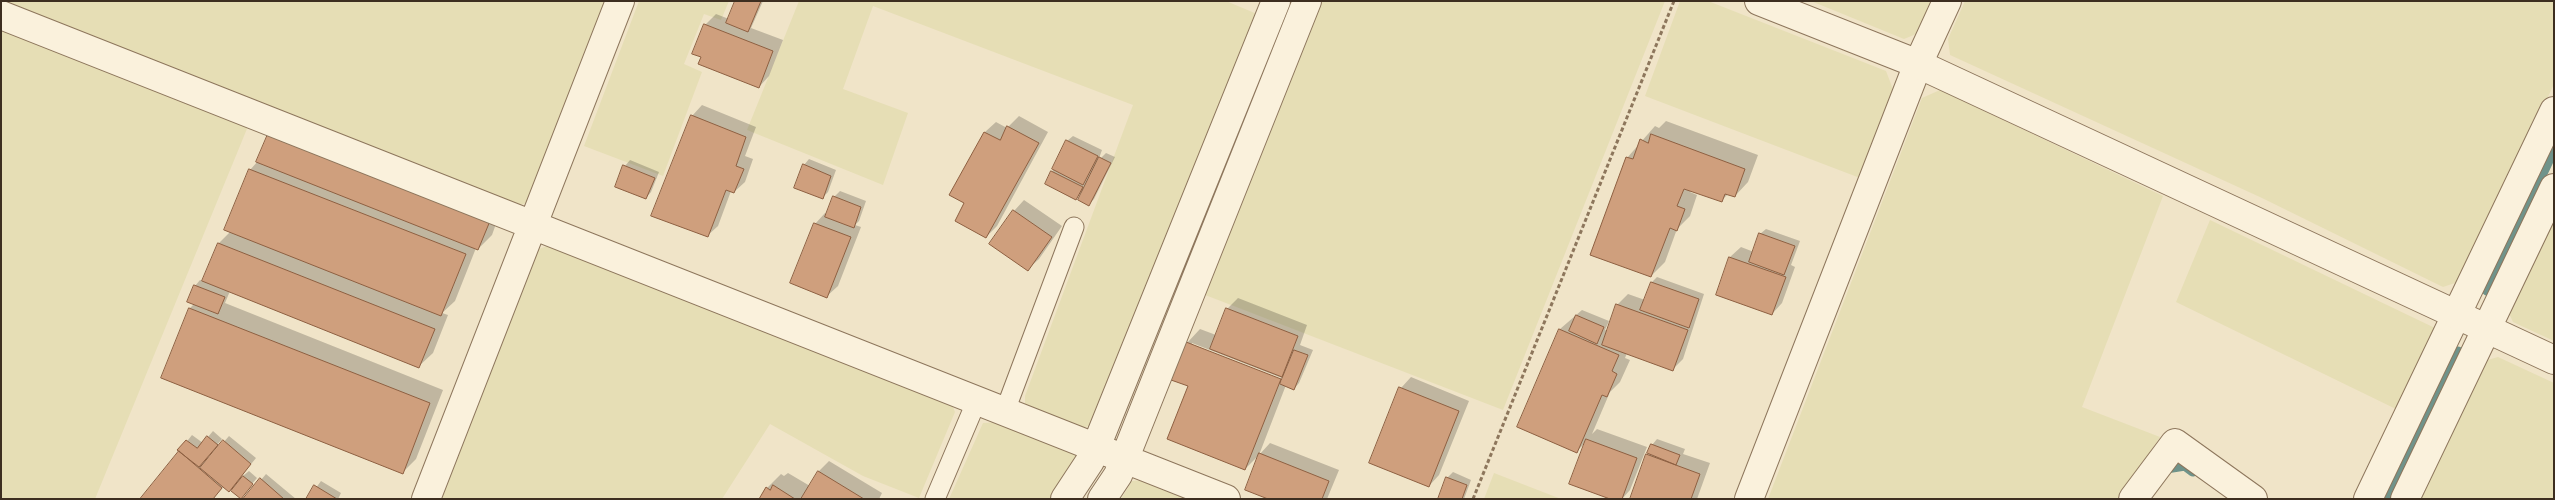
<!DOCTYPE html>
<html>
<head>
<meta charset="utf-8">
<style>
	body { margin:0 }
	#map { position:relative; width:2555px; height:500px; overflow:hidden; background:#f0e4c8; font-family:Bitter,serif }
	canvas { display:block }
	.frame { position:absolute; inset:0; border:2px solid #3d2e20; pointer-events:none }
</style>
</head>
<body>
<div id="map">
<canvas width="2555" height="500"></canvas>
<div class="frame"></div>
</div>
<script>
const context = document.querySelector('canvas').getContext('2d');
context.lineJoin = 'round';
function paint(path, color) {
  context.fillStyle = color;
  context.fill(path, 'evenodd');
}
function strokePath(path, color, width, dash) {
  context.strokeStyle = color;
  context.lineWidth = width;
  context.lineCap = dash ? 'butt' : 'round';
  context.setLineDash(dash || []);
  context.stroke(path);
}
const farmland = new Path2D(`
	M1,1H607L527,203L512,207L1,8Z
	M639,1H729L721,20L704,14L684,64L702,72L663,176L584,146Z
	M799,1H1226L1257,14L1096,424L1081,428L1025,404V396L1133,105L873,6L843,89L908,113L883,185L747,130Z
	M1314,1H1665L1503,410L1200,293Z
	M1680,1H1708L1886,71L1894,92L1860,178L1645,96Z
	M1811,1H1935L1921,32L1904,39Z
	M1965,1H2554V84L2461,281L2443,287L2262,198L1950,55L1948,39Z
	M1,23L251,119L95,499H1Z
	M1940,90L2163,196L2082,407L2160,437L2118,499H1768L1922,98Z
	M2554,210V341L2513,322L2507,309Z
	M2210,220L2437,329L2400,411L2176,302Z
	M550,245L950,400L955,412L919,498L863,476L770,424L722,499H440L536,250Z
	M2498,357L2554,383V499H2418L2484,361Z
	M1000,422L1082,454L1052,499H949L983,423Z
	M1494,473L1561,499H1484Z
	M1143,480L1191,499H1121L1132,481Z`);
const shadow = new Path2D(`
	M736,1H763L751,28L783,40L769,76L759,87L703,56L705,25L716,14L729,19Z
	M702,105L756,127L745,156L753,159L745,182L734,192L731,191L718,226L707,236L692,116Z
	M1019,116L1048,132L997,226L986,237L966,203L951,194L985,132L996,122L1007,128Z
	M1666,121L1758,155L1748,182L1735,196L1728,194L1721,201L1691,190L1690,192L1697,195L1690,216L1677,229L1665,262L1651,276L1627,158L1655,126L1659,128Z
	M1073,136L1102,150L1098,161L1106,153L1115,157L1094,199L1089,204L1084,190L1076,198L1052,172L1067,141Z
	M809,159L836,170L828,192L822,198L804,165Z
	M630,160L659,172L651,192L646,198L625,166Z
	M258,161L502,207L492,235L478,249L476,248L455,301L442,313L448,315L433,353L419,366L230,291L225,303L443,390L416,459L402,473L190,308L195,303V286L200,280L203,281L219,243L231,231L250,170Z
	M840,191L866,201L859,221L855,225L861,227L838,286L827,296L815,224L825,213L827,214L834,197Z
	M1024,200L1062,226L1039,259L1028,269L1014,211Z
	M1766,229L1800,241L1791,265L1795,267L1782,303L1772,314L1717,294L1730,257L1741,247L1754,252L1760,234Z
	M1657,277L1704,294L1683,359L1673,369L1627,353L1625,358L1630,360L1620,382L1610,392L1592,434L1597,429L1647,447L1630,490L1622,499H1614L1585,443L1577,451L1518,426L1560,329L1582,310L1609,321L1605,330L1608,331L1618,304L1628,294L1645,300L1652,282Z
	M1238,298L1307,325L1300,345L1313,350L1299,383L1294,389L1286,385L1259,455L1270,443L1339,470L1327,499H1272L1260,454L1245,469L1190,385L1187,343L1200,329L1216,335L1227,309ZM1192,343L1287,380L1286,383L1192,346Z
	M1411,377L1469,401L1439,475L1429,486L1401,388Z
	M213,431L222,439L207,457L210,458L229,436L256,458L239,479L249,471L257,478L241,497L225,485L213,499H141L192,435L203,443Z
	M1657,439L1685,449L1683,454L1710,463L1697,499H1632L1652,445Z
	M829,461L882,493L879,499H761L767,488L781,474L784,476L788,473L810,486L819,471Z
	M1453,472L1471,480L1464,499H1439L1447,478Z
	M266,474L296,499H245Z
	M321,481L341,493L338,499H308Z`);
const stream = new Path2D(`
	M2487,290L2554,148
	M2162,473L2166,468L2185,465L2193,471
	M2389,499L2458,352`);
const building = new Path2D(`
	M735,1H761L748,32L726,23Z
	M704,24L773,51L759,88L698,64L701,57L692,54Z
	M691,115L746,137L736,166L744,169L734,193L726,190L708,237L651,216Z
	M1007,126L1039,143L986,238L955,221L964,203L949,195L984,132L1000,140Z
	M268,134L490,221L478,250L256,162Z
	M1651,134L1745,169L1735,197L1725,194L1722,202L1684,189L1677,206L1685,209L1677,231L1670,228L1651,277L1590,255L1626,157L1633,159L1640,139L1648,143Z
	M1066,140L1098,156L1083,185L1052,169Z
	M1099,157L1111,163L1089,206L1078,200Z
	M803,164L831,176L823,199L794,188Z
	M623,165L655,178L646,199L615,187Z
	M249,169L466,254L441,316L224,230Z
	M1051,171L1083,187L1076,200L1045,184Z
	M833,196L861,207L854,228L825,217Z
	M1013,210L1052,237L1028,271L989,244Z
	M814,223L851,237L827,298L790,283Z
	M1759,233L1795,246L1784,275L1749,262Z
	M218,243L435,329L419,368L202,281Z
	M1729,257L1786,277L1772,315L1716,295Z
	M1651,282L1699,299L1689,328L1640,310Z
	M194,285L225,297L218,314L187,302Z
	M1616,304L1688,330L1673,371L1602,345Z
	M189,308L430,403L403,474L161,378Z
	M1226,308L1298,336L1282,377L1210,349Z
	M1576,315L1604,327L1597,344L1569,331Z
	M1559,329L1619,355L1612,371L1617,374L1607,397L1602,395L1577,453L1517,427Z
	M1186,342L1281,379L1245,470L1167,439L1188,386L1171,380Z
	M1294,350L1308,355L1294,390L1280,384Z
	M1399,387L1459,411L1429,487L1369,463Z
	M207,436L218,445L199,467L177,450L186,440L197,448Z
	M1586,439L1637,458L1622,499H1610L1569,484Z
	M223,440L251,464L229,492L200,468Z
	M1651,444L1680,455L1676,465L1647,453Z
	M179,451L222,488L213,499H140Z
	M1259,453L1329,481L1322,499H1268L1245,490Z
	M1646,454L1700,474L1691,499H1630Z
	M818,471L864,499H801Z
	M243,476L253,484L241,499L231,491Z
	M1446,477L1467,485L1462,499H1438Z
	M260,478L284,499H243Z
	M314,485L337,499H306Z
	M773,485L795,499H759L766,487L770,490Z`);
const path = new Path2D(`
	M1473,499L1674,1`);
const service = new Path2D(`
	M1005,411L1074,227
	M935,499L977,400`);
const minor = new Path2D(`
	M1,15L1226,499
	M426,499L620,1
	M1065,499L1090,461L1096,447L1276,1
	M1102,499L1118,475L1307,1
	M1749,499L1918,64L1947,1
	M2133,499L2175,443L2253,499
	M2368,499L2554,111
	M2405,499L2554,188`);
const tertiary = new Path2D(`
	M1759,1L1918,64L2554,360`);
paint(farmland, '#e6deb5');
paint(shadow, '#0003');
strokePath(stream, '#6f938a', 11);
paint(building, '#cf9f7d');
strokePath(building, '#8d5f41', 1);
strokePath(service, '#8d765c', 21);
strokePath(minor, '#8d765c', 30);
strokePath(tertiary, '#8d765c', 30);
strokePath(path, '#8d765c', 3, [4, 2.5]);
strokePath(service, '#faf1dc', 19);
strokePath(minor, '#faf1dc', 28);
strokePath(tertiary, '#faf1dc', 28);
</script>
</body>
</html>
